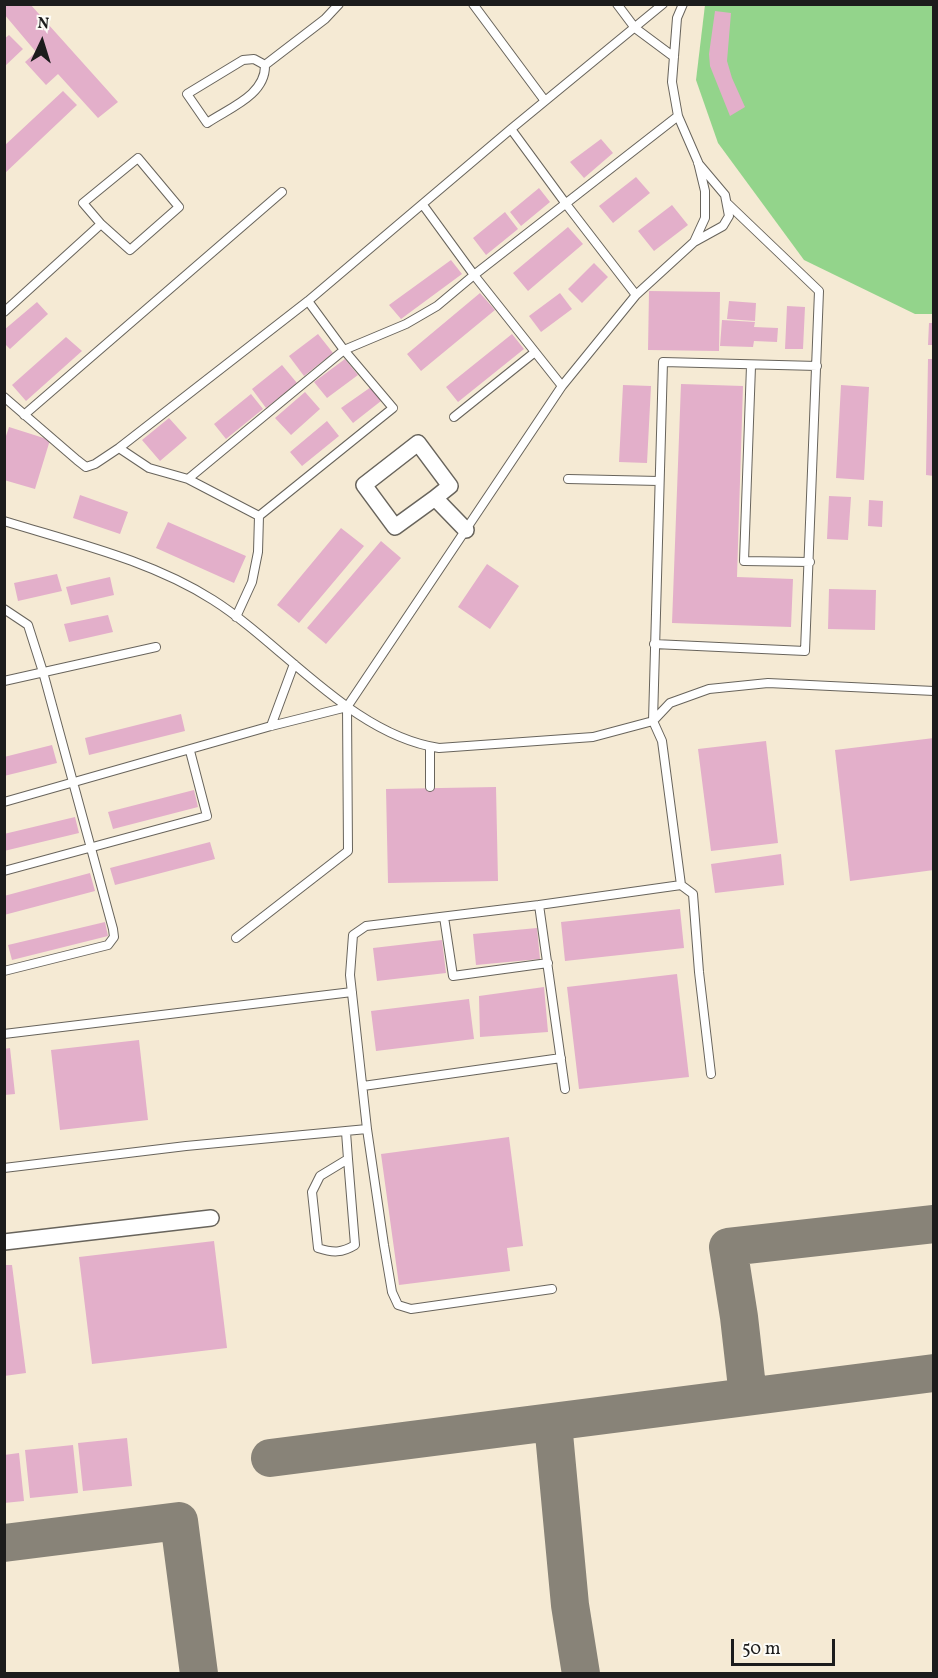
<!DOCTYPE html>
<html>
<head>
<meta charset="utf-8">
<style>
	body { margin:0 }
	#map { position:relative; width:938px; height:1678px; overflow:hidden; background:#f5ead4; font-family:Vollkorn,serif }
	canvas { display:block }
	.frame { position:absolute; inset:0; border:6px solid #1c1c1c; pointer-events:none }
	.north { position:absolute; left:12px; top:12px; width:60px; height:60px; -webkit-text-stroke:4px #fdfcf7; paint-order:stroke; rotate:4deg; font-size:16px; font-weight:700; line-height:24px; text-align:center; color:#1c1c1c }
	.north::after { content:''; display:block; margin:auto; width:21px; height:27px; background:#1c1c1c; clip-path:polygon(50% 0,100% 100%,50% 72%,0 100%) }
	.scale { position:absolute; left:731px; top:1639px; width:104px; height:27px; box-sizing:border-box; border:3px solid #1c1c1c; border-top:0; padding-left:8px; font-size:18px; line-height:21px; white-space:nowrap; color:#1c1c1c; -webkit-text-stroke:4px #fdfcf7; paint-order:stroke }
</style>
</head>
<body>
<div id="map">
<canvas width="938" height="1678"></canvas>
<div class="frame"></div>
<div class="north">N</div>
<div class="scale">50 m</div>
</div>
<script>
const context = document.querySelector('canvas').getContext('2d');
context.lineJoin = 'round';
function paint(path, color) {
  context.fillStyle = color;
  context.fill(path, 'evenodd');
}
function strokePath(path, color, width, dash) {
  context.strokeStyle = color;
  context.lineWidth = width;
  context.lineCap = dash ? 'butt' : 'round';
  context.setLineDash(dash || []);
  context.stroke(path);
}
const green = new Path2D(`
	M705,5H933V314H915L804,260L718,143L696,80Z`);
const taxiway = new Path2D(`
	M748,1396L739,1317L728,1247L934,1224
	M553,1423L570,1605L581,1674
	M270,1458L934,1373
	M4,1543L179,1521L199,1674`);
const building = new Path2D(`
	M6,4H30L118,102L98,118L58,74L46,85L25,62L36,52L4,14Z
	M715,11L731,13L727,61L732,78L745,107L730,116L710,66L709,54Z
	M9,35L23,49L4,67V39Z
	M63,91L77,105L4,174V146Z
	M601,139L613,153L584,178L570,162Z
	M636,177L650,193L613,223L599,206Z
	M539,188L550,202L521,226L510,212Z
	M672,205L688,225L654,251L638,231Z
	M505,212L518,229L486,255L473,238Z
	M568,227L583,244L528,291L513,273Z
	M451,260L462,274L401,319L389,305Z
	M594,263L608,277L582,303L568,289Z
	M649,291L720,292L719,351L648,350Z
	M480,293L495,310L421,371L407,354Z
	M560,293L572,309L541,332L529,316Z
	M729,301L756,303L755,321L727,319Z
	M37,302L48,314L10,349L4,343V330Z
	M787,306L805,307L803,349H785Z
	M722,320L755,322L754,327L778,328L777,342L754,341L753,347L720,346Z
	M929,323H934V345H928Z
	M318,334L333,353L304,376L289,356Z
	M512,334L524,349L458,402L446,387Z
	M66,337L82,351L26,401L12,385Z
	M345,359L358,375L327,398L314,382Z
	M928,359H934V476L926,475Z
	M282,365L297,383L266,408L252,389Z
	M681,384L743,386L737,577L793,579L791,627L672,623Z
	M623,385L651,386L647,463L619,462Z
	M841,385L869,387L864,480L836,478Z
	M371,387L381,401L353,423L341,408Z
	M305,392L320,409L291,435L275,418Z
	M251,394L263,409L226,439L214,424Z
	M169,418L187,438L160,461L142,440Z
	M327,421L339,436L302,466L290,452Z
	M9,427L50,440L35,489L4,480V442Z
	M80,495L128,512L120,534L73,518Z
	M829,496L851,497L848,540L827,539Z
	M869,500L883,501L882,527L868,526Z
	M168,522L246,556L234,583L156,548Z
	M341,528L364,546L299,623L277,605Z
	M381,541L401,558L326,644L307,628Z
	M487,564L519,586L490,629L458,607Z
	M57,574L62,591L18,601L14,583Z
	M110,577L114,595L71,605L66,587Z
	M829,589L876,590L875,630L828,629Z
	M108,615L113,632L69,642L64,624Z
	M181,714L185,731L89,755L85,738Z
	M934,738V870L850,881L835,750Z
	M766,741L778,843L711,851L698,749Z
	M52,745L57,763L4,776V757Z
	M496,787L498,881L388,883L386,789Z
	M194,790L198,807L113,829L108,812Z
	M75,817L79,833L4,851V834Z
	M210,842L215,859L115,885L110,868Z
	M781,854L784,885L715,893L711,864Z
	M90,873L95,891L4,915V896Z
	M680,909L684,948L565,961L561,922Z
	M105,922L108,936L12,960L8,945Z
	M537,928L540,959L476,965L473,934Z
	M442,940L446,973L377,981L373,948Z
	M677,974L689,1077L579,1089L567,987Z
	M544,987L548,1032L480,1037L479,996Z
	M469,999L474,1039L376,1051L371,1011Z
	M139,1040L148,1120L60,1130L51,1050Z
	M10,1048L15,1094L4,1095V1049Z
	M509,1137L523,1246L507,1248L510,1271L399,1285L381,1154Z
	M214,1241L227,1348L92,1364L79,1257Z
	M4,1265H12L26,1373L4,1376Z
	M127,1438L132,1486L83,1491L78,1443Z
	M73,1445L78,1493L30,1498L25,1450Z
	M19,1453L24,1501L4,1503V1455Z`);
const service = new Path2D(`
	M473,4L545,101
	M617,4L635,28L674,57
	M254,59L265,65C266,95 229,108 207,123L187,94L243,60Z
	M265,65L325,19L339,4
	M511,129L566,204L636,295
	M138,158L179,207L130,250L101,224L83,203Z
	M423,205L474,275L562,386
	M694,242L723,226L729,216L725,195L698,163
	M4,312L101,224
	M751,366L744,561L810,562
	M4,397L77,460L86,467L95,464L119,448L308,301L511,129L663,4
	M24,415L282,192
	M454,417L535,352
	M119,448L149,468L188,479L259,516L258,552L252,582L236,617
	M188,479L344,350L406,324L437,306L474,275L678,116
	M568,479L659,481
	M259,516L393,408L344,350L308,301
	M4,521C75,543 150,560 213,600C284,645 352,735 439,748L593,737L653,721L670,703L709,689L768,683L934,691
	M4,609L28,625L43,672L113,929L114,937L108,945L4,971
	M654,644L805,651L819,291L728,204
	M4,681L156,647
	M271,726L294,664
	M430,787V747
	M4,802L271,726L347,707L562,386L636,295L694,242L705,218V191L698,162L678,116L672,82L677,18L683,4
	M4,871L207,816L190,751
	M681,885L693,894L699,972L711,1074
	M539,905L565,1089
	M444,917L453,976L548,963
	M236,938L348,851L347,707
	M4,1034L352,992
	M363,1086L561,1058
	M367,1129L384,1245L392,1292L398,1305L411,1309L552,1289
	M346,1132L348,1159L320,1176L312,1192L318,1248C333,1253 342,1253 355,1245L348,1159
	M4,1168L186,1146L367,1129L350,975L353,935L366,926L539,905L681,885L662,741L653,721L663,362L817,366`);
const minor = new Path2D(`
	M435,498L450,486L418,443L364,485L395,527L435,498L466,530
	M4,1242L211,1218`);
paint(green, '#93d48b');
strokePath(taxiway, '#888378', 38);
paint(building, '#e3afca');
strokePath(service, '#68645c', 10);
strokePath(minor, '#68645c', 18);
strokePath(service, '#fff', 8);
strokePath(minor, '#fff', 15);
</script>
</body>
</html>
